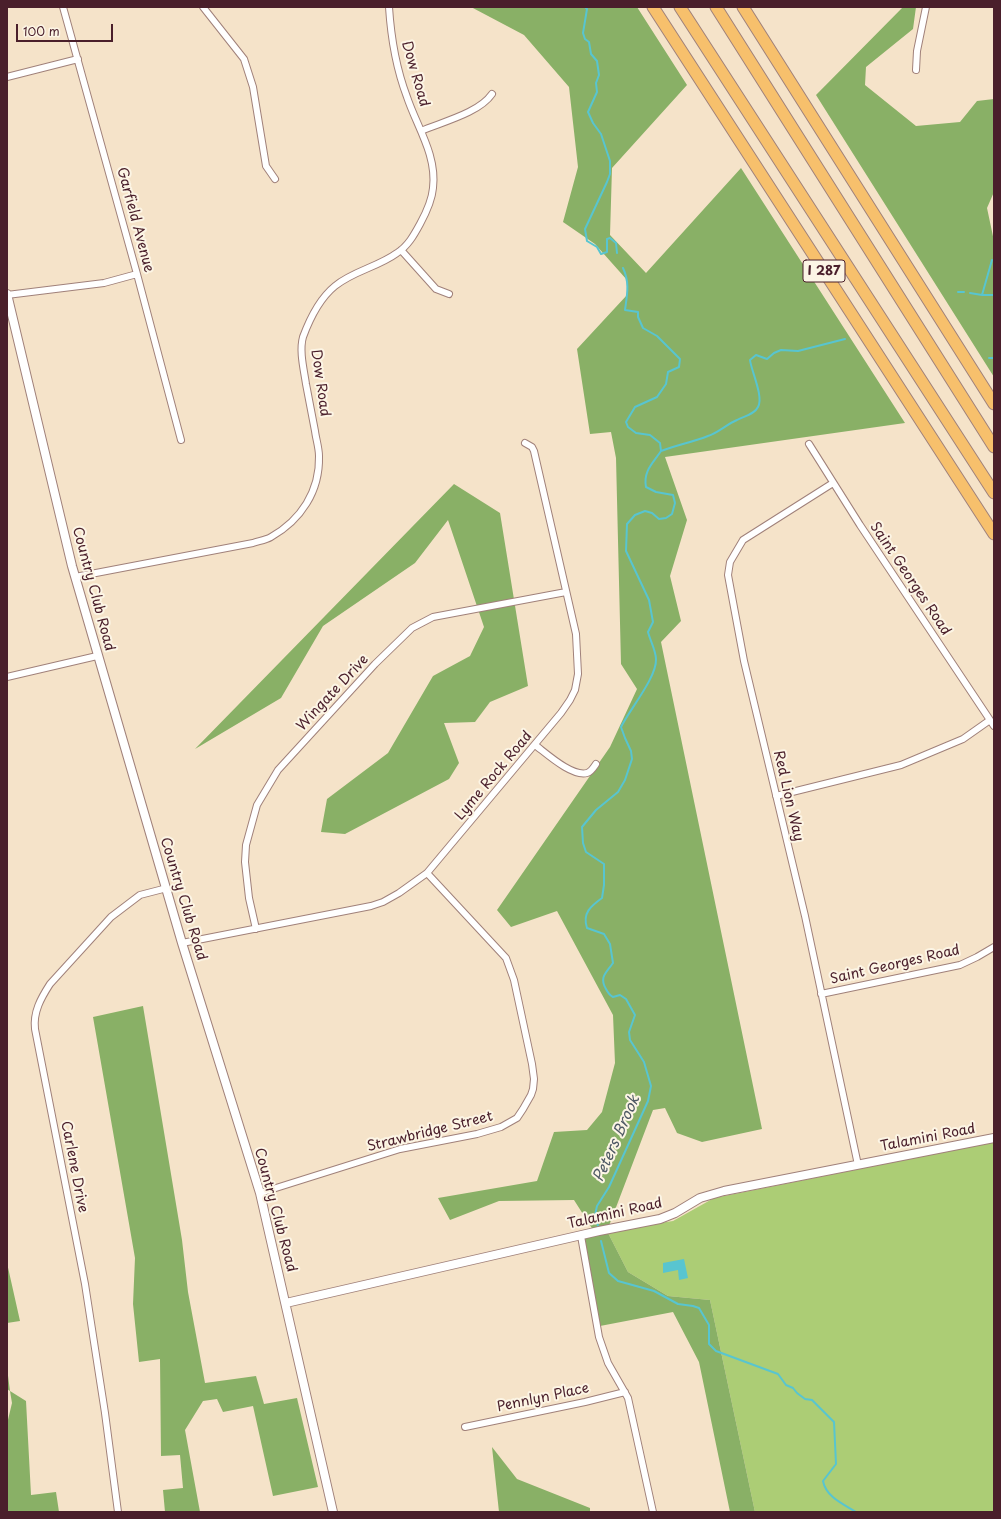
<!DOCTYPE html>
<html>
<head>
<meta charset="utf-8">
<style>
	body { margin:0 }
	#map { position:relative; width:1001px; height:1519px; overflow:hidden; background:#f5e3c9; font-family:"Playpen Sans",sans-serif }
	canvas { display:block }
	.frame { position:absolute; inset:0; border:8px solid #4a1f2b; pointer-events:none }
	.scale { position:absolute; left:16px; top:24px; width:97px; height:18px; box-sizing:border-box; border:2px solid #4a1f2b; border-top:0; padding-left:5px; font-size:12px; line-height:14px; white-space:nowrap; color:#4a1f2b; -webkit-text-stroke:3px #fcf5e5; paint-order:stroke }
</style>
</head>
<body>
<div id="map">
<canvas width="1001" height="1519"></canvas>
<div class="frame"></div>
<div class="scale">100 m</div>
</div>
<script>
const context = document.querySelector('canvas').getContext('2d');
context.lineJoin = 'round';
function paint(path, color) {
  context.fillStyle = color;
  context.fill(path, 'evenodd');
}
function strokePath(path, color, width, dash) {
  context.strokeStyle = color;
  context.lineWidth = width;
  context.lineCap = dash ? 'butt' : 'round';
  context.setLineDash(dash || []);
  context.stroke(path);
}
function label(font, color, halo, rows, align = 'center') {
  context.font = font + ' "Playpen Sans",sans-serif';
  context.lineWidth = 4;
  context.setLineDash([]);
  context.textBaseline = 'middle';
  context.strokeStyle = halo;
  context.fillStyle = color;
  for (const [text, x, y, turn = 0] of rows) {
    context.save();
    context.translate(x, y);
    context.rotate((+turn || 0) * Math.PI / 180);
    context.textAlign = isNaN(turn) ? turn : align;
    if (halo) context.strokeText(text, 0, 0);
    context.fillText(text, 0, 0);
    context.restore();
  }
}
const green = new Path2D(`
	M994,1142V1512H755L710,1300L668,1296L628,1272L607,1231L673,1221L714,1198Z`);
const forest = new Path2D(`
	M471,7H637L687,85L612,168L610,235L646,273L741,168L905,423L665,457L687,520L670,576L681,621L661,642L762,1129L702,1142L677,1133L665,1108L653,1110L607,1231L628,1272L668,1296L710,1300L755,1512H730L699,1362L673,1312L600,1326L579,1236L595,1233L574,1200L499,1201L450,1220L438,1198L537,1181L554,1132L587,1130L602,1112L615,1063L613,1015L557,911L511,927L497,910L610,747L637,689L621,664L616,458L611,432L590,434L577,349L627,295V280L595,244L563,222L578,167L569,87L524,35Z
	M903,7H916L913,29L866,67L865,85L916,126L960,122L977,101L994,99V192L987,208L994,241V377L816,95Z
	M454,484L500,513L528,686L490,702L475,722L444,723L459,763L449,779L345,834L321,832L327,799L388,753L433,676L470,656L484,627L448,520L415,563L323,626L281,698L195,749Z
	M143,1006L182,1240L188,1292L205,1383L256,1376L264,1404L297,1398L318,1487L273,1496L253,1406L223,1412L217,1399L203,1401L185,1430L200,1512H165L163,1490L183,1488L180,1455L161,1456L160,1359L139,1362L133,1304L135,1258L93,1017Z
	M7,1263L20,1321L7,1323Z
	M7,1368L10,1391L26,1401L31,1495L56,1492L59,1512H7V1424L12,1403L10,1391L7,1389Z
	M492,1447L517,1479L590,1508V1512H499Z`);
const water = new Path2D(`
	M684,1259L688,1278L679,1280L678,1270L663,1273V1263Z`);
const stream = new Path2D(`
	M585,7L587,9L583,33L585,39L589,42L591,54L597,61L599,75L596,83L597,92L588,112L593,123L601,134L610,161V174L607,182L585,229L587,241L597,247L601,254L607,252V239L610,238L616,243L617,253
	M958,292H964
	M970,293L982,295H994
	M982,295L992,260
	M989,358H994
	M661,451C677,445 693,442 708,436C718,433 727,424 737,420C744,416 754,415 758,407C764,397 751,370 750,360L756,355L767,359L774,353L781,350L798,351L845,339
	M598,1226L595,1215L597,1206L609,1187L648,1101L651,1086L644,1062L630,1040L629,1032L635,1015L626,999L620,995L613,997C609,995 608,993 606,989C599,977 606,973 613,963L610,944L604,934L587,928C582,913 591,906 602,898L604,885V864L586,852L583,843L582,827L596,810L618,792L625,780L632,759L631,751L625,738L621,727C630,709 657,677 656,659C656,651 650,640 648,632L653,622L649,600L626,551L627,524L635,515L645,511L652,513L659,519L666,518L672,514L675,503L673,495L656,492L646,487C643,471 653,463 661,451L660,443L650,435L636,433L628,427L626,422L635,407L657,397L666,384L668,372L679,367L680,359L657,336L643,328L638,317V312L625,310C627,295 630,283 623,268
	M601,1241L609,1273L618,1281L654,1291L678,1304L693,1306L699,1308L709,1325V1344L716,1351L778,1374L786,1385L793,1388L797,1393L805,1399L812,1400L834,1422L836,1464L823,1481C826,1497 843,1504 856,1512`);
const minor = new Path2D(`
	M63,7L137,274L181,440
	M203,7L244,59L253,87L266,166L275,179
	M916,70L917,51L926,7
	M7,77L78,59
	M421,131C442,122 479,113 492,94
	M401,250L436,289L449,294
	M7,295L104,283L137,274
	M809,444L860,525L994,726
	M833,483L743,540L730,562L728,575L744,661L805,916L858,1165
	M75,577L253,543C259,541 266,540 271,537C301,520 320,491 319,456C319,448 316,439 315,431C312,416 309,400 306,384C304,370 299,351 303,337C310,318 319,299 335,286C353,271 378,267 397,253C408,246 414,235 420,224C426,213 432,200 433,188C437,155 417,127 407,97C396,68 391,38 389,7
	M7,677L97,656
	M535,745C547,754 572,777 587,773C591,772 594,767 596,764
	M776,796L901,765L963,739L990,720
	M256,929L249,898L245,862L246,845L257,805L278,770L375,664L412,628L433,617L566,592
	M182,943L371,906L383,902L399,893L427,873L561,713L570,700L575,690L578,674L576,634L534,451L532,447L525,443
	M821,994L960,965L977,957L994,947
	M260,1193L400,1149L477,1134L501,1127L517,1118L523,1109L531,1095L533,1089L534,1079L532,1064L514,980L506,958L427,873
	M581,1236L599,1337L608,1363L628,1398L653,1512
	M465,1427L585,1402L625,1392
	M118,1512L105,1413L85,1284L35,1029C33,1012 41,998 50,984L111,917L140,895L167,888`);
const tertiary = new Path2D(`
	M7,294L72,566L182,943L260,1193L333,1512
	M286,1303L599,1231L660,1219L675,1213L700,1198L724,1191L994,1138`);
const motorway = new Path2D(`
	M653,7L994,534
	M680,7L994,493
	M716,7L994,447
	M743,7L994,404`);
const shields = [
	[824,271,42]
];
const shieldNames = [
	["I 287",824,271]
];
const streetNames = [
	["Dow Road",415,74,74],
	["Garfield Avenue",135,220,75],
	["Dow Road",320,383,82],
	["Saint Georges Road",910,579,56],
	["Country Club Road",93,589,75],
	["Wingate Drive",333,693,-47],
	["Lyme Rock Road",494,776,-50],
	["Red Lion Way",788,796,77],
	["Country Club Road",183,899,73],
	["Saint Georges Road",895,965,-13],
	["Strawbridge Street",430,1132,-14],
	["Talamini Road",928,1138,-11],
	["Carlene Drive",74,1167,79],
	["Country Club Road",275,1210,75],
	["Talamini Road",615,1214,-13],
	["Pennlyn Place",543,1398,-12]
];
const waterNames = [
	["Peters Brook",617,1139,-66]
];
paint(green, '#accd75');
paint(forest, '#89b066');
paint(water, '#58c5d0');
strokePath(stream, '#58c5d0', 2);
strokePath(minor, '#a0817a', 8);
strokePath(tertiary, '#a0817a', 10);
strokePath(motorway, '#a0817a', 13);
strokePath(minor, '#fff', 6);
strokePath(tertiary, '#fff', 8);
strokePath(motorway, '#f7c06c', 11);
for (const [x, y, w] of shields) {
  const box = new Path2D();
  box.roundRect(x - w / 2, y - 11, w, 22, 3);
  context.fillStyle = '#fcf5e5';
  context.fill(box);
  strokePath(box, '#4a1f2b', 1);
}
label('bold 13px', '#4a1f2b', null, shieldNames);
label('14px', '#4a1f2b', '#fcf5e5', streetNames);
label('italic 15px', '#4f5965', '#fcf5e5', waterNames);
</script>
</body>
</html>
